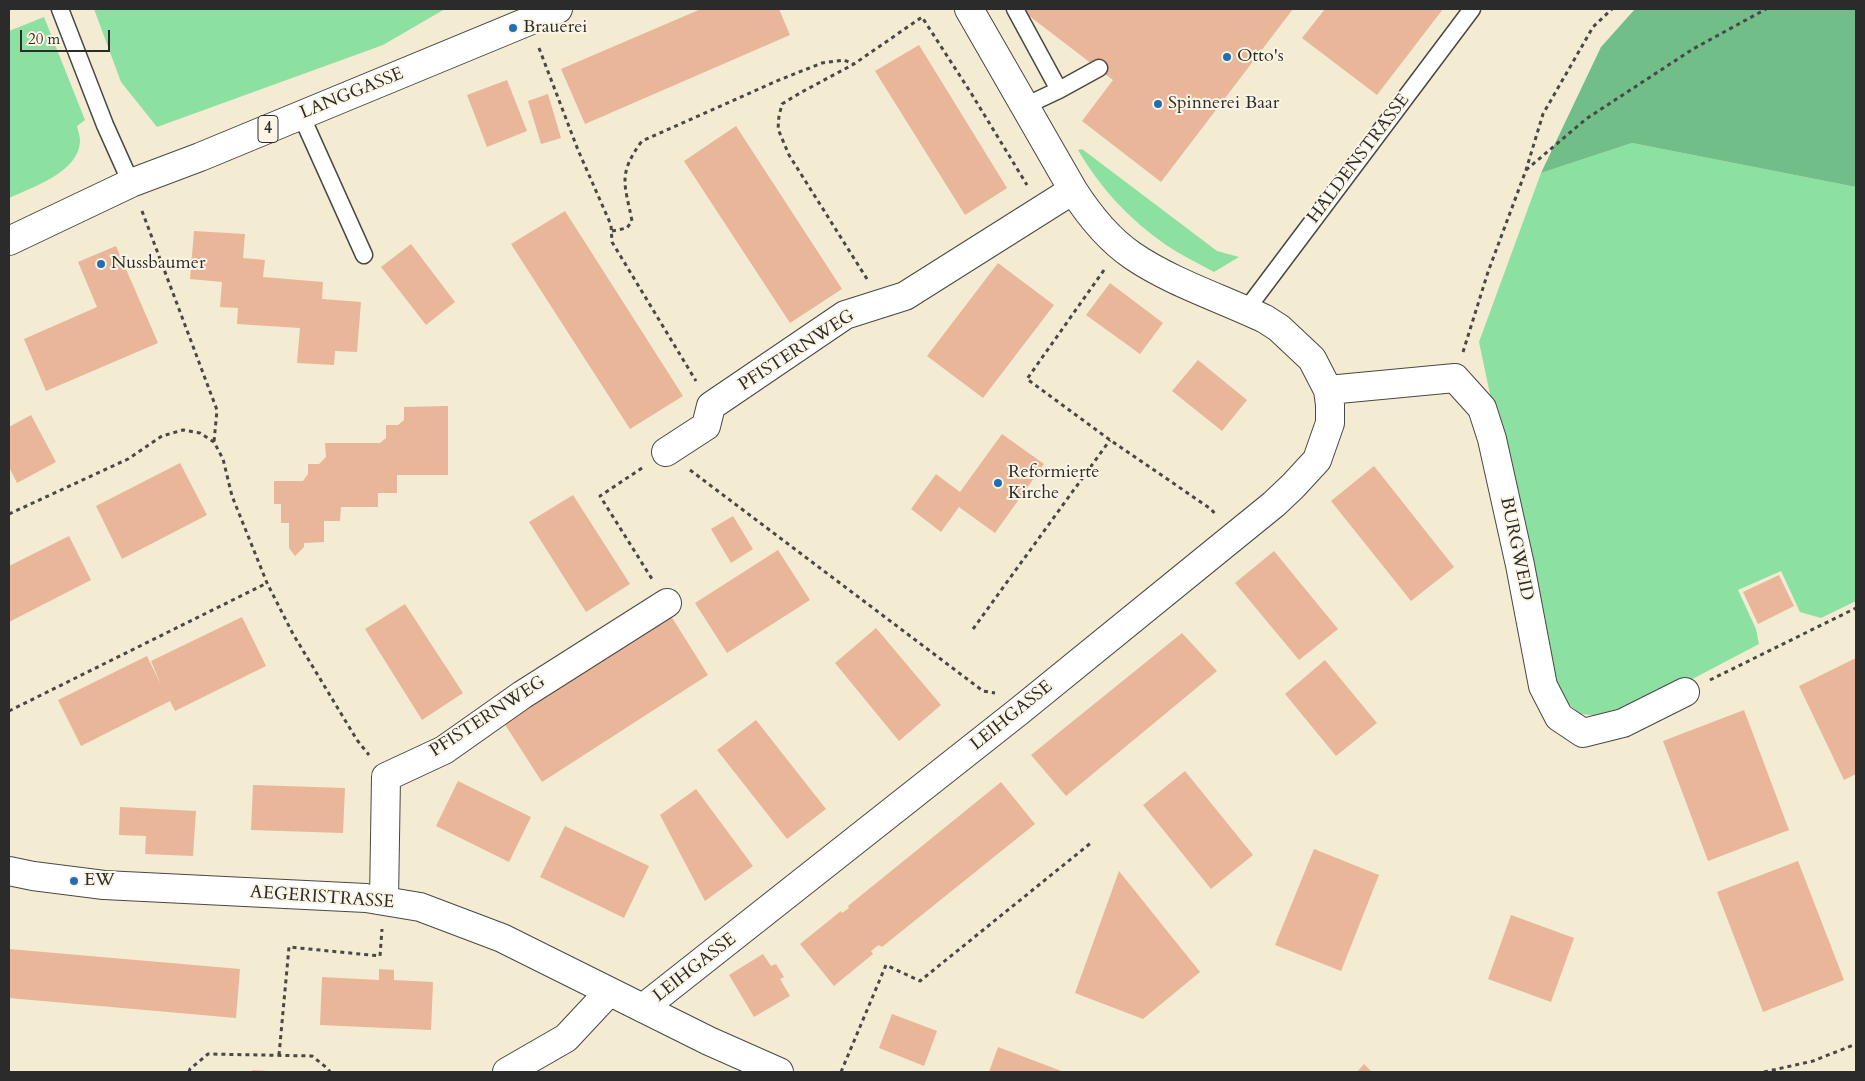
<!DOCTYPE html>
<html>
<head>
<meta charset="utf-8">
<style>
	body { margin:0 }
	#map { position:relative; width:1865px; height:1081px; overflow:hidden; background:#f3ebd2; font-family:Cardo,serif }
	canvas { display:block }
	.frame { position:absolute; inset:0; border:10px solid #2b2b2b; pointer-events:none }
	.scale { position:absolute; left:20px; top:30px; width:90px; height:22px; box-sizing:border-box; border:2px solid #2b2b2b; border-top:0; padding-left:6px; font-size:15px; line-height:18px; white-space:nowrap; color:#2b2b2b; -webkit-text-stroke:4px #fcf5e5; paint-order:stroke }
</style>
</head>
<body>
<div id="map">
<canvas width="1865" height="1081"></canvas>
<div class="frame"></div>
<div class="scale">20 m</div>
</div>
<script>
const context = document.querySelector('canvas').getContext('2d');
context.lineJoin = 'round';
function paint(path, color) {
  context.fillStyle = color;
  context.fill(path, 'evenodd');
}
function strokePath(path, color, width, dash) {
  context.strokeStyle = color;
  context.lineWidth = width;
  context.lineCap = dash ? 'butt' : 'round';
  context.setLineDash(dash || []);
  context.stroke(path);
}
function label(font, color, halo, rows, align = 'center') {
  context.font = font + ' Cardo,serif';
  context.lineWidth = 4;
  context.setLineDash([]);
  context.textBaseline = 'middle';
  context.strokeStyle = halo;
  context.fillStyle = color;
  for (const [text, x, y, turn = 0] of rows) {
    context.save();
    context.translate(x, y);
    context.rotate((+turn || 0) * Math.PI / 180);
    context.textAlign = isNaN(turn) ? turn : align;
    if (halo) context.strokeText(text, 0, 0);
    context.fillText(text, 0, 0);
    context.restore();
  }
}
const green = new Path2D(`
	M94,9H445L383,45L157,127L121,82Z
	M44,17L85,120L77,126C78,131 80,136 80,141C79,172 33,187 9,198V31Z
	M1632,143L1856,187V601L1821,618L1800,612L1781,571L1738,590L1756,629L1759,644L1643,705L1609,717L1580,714L1563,699L1550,678L1479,342L1541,173Z
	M1082,149L1217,251L1239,257L1214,272C1198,263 1181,255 1166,245C1130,220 1100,188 1078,150Z`);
const forest = new Path2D(`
	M1635,9H1856V187L1632,143L1541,173L1601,47Z`);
const building = new Path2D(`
	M701,9H779L790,35L585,124L561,69Z
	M1023,9H1293L1161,182L1082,121L1113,80L1024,12Z
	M1325,9H1443L1377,95L1302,38Z
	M919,45L1007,188L965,215L875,71Z
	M507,80L527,131L487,147L467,95Z
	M548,94L561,138L541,144L528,101Z
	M736,126L842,289L790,323L684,161Z
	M565,211L683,396L630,429L511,244Z
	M194,231L245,234L243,258L265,260L263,277L323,282L322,299L361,302L357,352L335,351L334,365L297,363L300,328L237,324L238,308L220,307L222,282L190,279Z
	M411,244L455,302L426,325L381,267Z
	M116,246L158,343L46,391L24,339L97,307L78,262Z
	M998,263L1054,305L983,398L927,356Z
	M1110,283L1163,323L1140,354L1086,315Z
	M1198,360L1247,400L1222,431L1172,391Z
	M448,406V475H397V493H378V507H341L340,521H324V542L304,543V547L295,556L289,548V523H281V504H274V481H303L308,474V464H319L326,457L325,443H380L386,438V425H398L404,420V407Z
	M31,415L56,462L17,483L9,467V427Z
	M1002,434L1044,464L995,533L959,507L941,532L911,509L936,474L960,492Z
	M180,463L207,515L122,559L96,506Z
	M1374,466L1454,567L1411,601L1331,501Z
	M573,495L630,584L586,612L529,522Z
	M733,516L753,549L731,563L711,529Z
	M69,536L91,580L9,622V566Z
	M778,550L810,600L727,653L695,603Z
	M1274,551L1338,629L1299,660L1235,583Z
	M1779,575L1794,606L1758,624L1743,592Z
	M405,604L463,693L422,720L365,629Z
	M671,616L708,675L542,782L504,723Z
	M242,617L266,666L175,711L170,701L81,746L58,700L147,656L161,685L151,661Z
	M876,628L941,705L899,741L835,663Z
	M1182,633L1217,671L1066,796L1031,755Z
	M1856,658V774L1844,780L1799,686Z
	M1325,660L1377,723L1336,756L1285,694Z
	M1744,710L1789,830L1708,861L1663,741Z
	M756,720L826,809L787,839L717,750Z
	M1185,771L1253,855L1211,889L1143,805Z
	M458,781L531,817L509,862L436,826Z
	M1001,782L1035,824L882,947L879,945L876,947L871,951L873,954L834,986L800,944L841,911L842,913L849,908L848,906Z
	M253,785L345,788L343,833L251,830Z
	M696,789L753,866L705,901L660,815Z
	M120,807L196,811L193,856L145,854L146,836L119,835Z
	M565,826L649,866L624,918L540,877Z
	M1314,849L1379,875L1341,971L1275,945Z
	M1798,861L1844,980L1763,1012L1717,892Z
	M1119,871L1200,972L1143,1019L1075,993Z
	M1511,915L1574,938L1551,1002L1488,979Z
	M9,949L240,969L236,1018L9,998Z
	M763,954L771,966L776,964L784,977L780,979L790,996L754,1017L729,975Z
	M379,969L394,970V980L433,982L431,1030L320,1025L322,977L379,980Z
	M892,1014L937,1031L924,1066L879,1048Z
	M998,1047L1064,1072H989Z
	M1364,1064L1372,1072H1357Z
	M252,1070L269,1071V1072H252Z`);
const path = new Path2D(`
	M539,48L578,150L611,225L612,242L696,381
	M1526,170L1586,119L1693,49L1766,9
	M142,211L217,410L214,442
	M612,231L627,228L632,221C625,184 617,175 642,141L779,80L822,63L844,60L854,64
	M1104,270L1027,379L1110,440L1211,509L1216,515
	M867,279L789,155L778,129L779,116L782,104L800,93L854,64L922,17L971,93L1027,185
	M1463,352L1488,272L1526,170L1543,114L1593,27L1612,9
	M642,468L600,496L652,579
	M690,470L983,691L995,693
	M9,514L128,459L162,436L183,430L200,433L214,442L223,459L232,496L267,583L293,634L357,740L369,755
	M973,629L1110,440
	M1710,680L1856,608
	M9,711L267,583
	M279,1055L289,947L380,956L382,929
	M189,1072L190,1069L208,1054L312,1056L327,1068L330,1072
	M841,1072L886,965L920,981L1092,842
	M1764,1072L1813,1061L1856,1044`);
const lane = new Path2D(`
	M60,9L105,125L131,183
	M1015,9L1059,90L1025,106
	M1059,90L1099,68
	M301,115L364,255
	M1246,310L1472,9`);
const street = new Path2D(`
	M1328,390L1455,378L1482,408L1492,439L1520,565L1543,686L1559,717L1583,733L1623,723L1685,692
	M666,452L706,426L711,406L845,315L905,296L1073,190
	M384,900L386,777L444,750L522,695L667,603
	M643,1008L1018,712L1274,504L1293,486L1317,460L1330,423V405L1328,390L1312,359L1279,328L1265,319C1221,298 1173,283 1133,256C1108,239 1089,215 1073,190L969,9
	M507,1072L566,1038L609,992`);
const secondary = new Path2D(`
	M9,871L33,876L104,885L366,898L420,907L502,938L709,1041L779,1072`);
const primary = new Path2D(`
	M9,241L131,183L200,157L558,9`);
const markers = [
	[513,28,5,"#1f6fb2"],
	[1227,57,5,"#1f6fb2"],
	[1158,104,5,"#1f6fb2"],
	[101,264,5,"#1f6fb2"],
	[998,483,5,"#1f6fb2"],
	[74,881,5,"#1f6fb2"]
];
const shields = [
	[268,129,20]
];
const shieldNames = [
	["4",268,129]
];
const poiNames = [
	["Brauerei",523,28],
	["Otto's",1237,57],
	["Spinnerei Baar",1168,104],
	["Nussbaumer",111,264],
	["Reformierte",1008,473],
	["Kirche",1008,494],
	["EW",84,881]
];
const streetNames = [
	["LANGGASSE",352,94,-22],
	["HALDENSTRASSE",1359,159,-53],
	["PFISTERNWEG",797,351,-33],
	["BURGWEID",1516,549,78],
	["LEIHGASSE",1012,716,-39],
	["PFISTERNWEG",488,717,-33],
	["AEGERISTRASSE",322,898,4],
	["LEIHGASSE",695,968,-38]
];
paint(green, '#8ce0a2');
paint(forest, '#71be88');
paint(building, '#eab699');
strokePath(lane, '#494844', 19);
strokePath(street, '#494844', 30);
strokePath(secondary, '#494844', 30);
strokePath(primary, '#494844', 30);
strokePath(path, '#494844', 3, [4, 4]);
strokePath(lane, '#fff', 16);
strokePath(street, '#fff', 28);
strokePath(secondary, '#fff', 28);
strokePath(primary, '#fff', 28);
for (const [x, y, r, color] of markers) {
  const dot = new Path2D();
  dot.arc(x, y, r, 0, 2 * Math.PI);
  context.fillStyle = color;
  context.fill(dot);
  strokePath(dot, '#fcf5e5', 2);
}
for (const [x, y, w] of shields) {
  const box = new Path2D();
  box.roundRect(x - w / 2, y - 13.5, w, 27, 4);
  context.fillStyle = '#fcf5e5';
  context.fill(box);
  strokePath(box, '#2b2b2b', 1);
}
label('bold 16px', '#2b2b2b', null, shieldNames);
label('18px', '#2b2b2b', '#fcf5e5', poiNames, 'left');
label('18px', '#2b2b2b', '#fcf5e5', streetNames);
</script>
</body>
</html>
